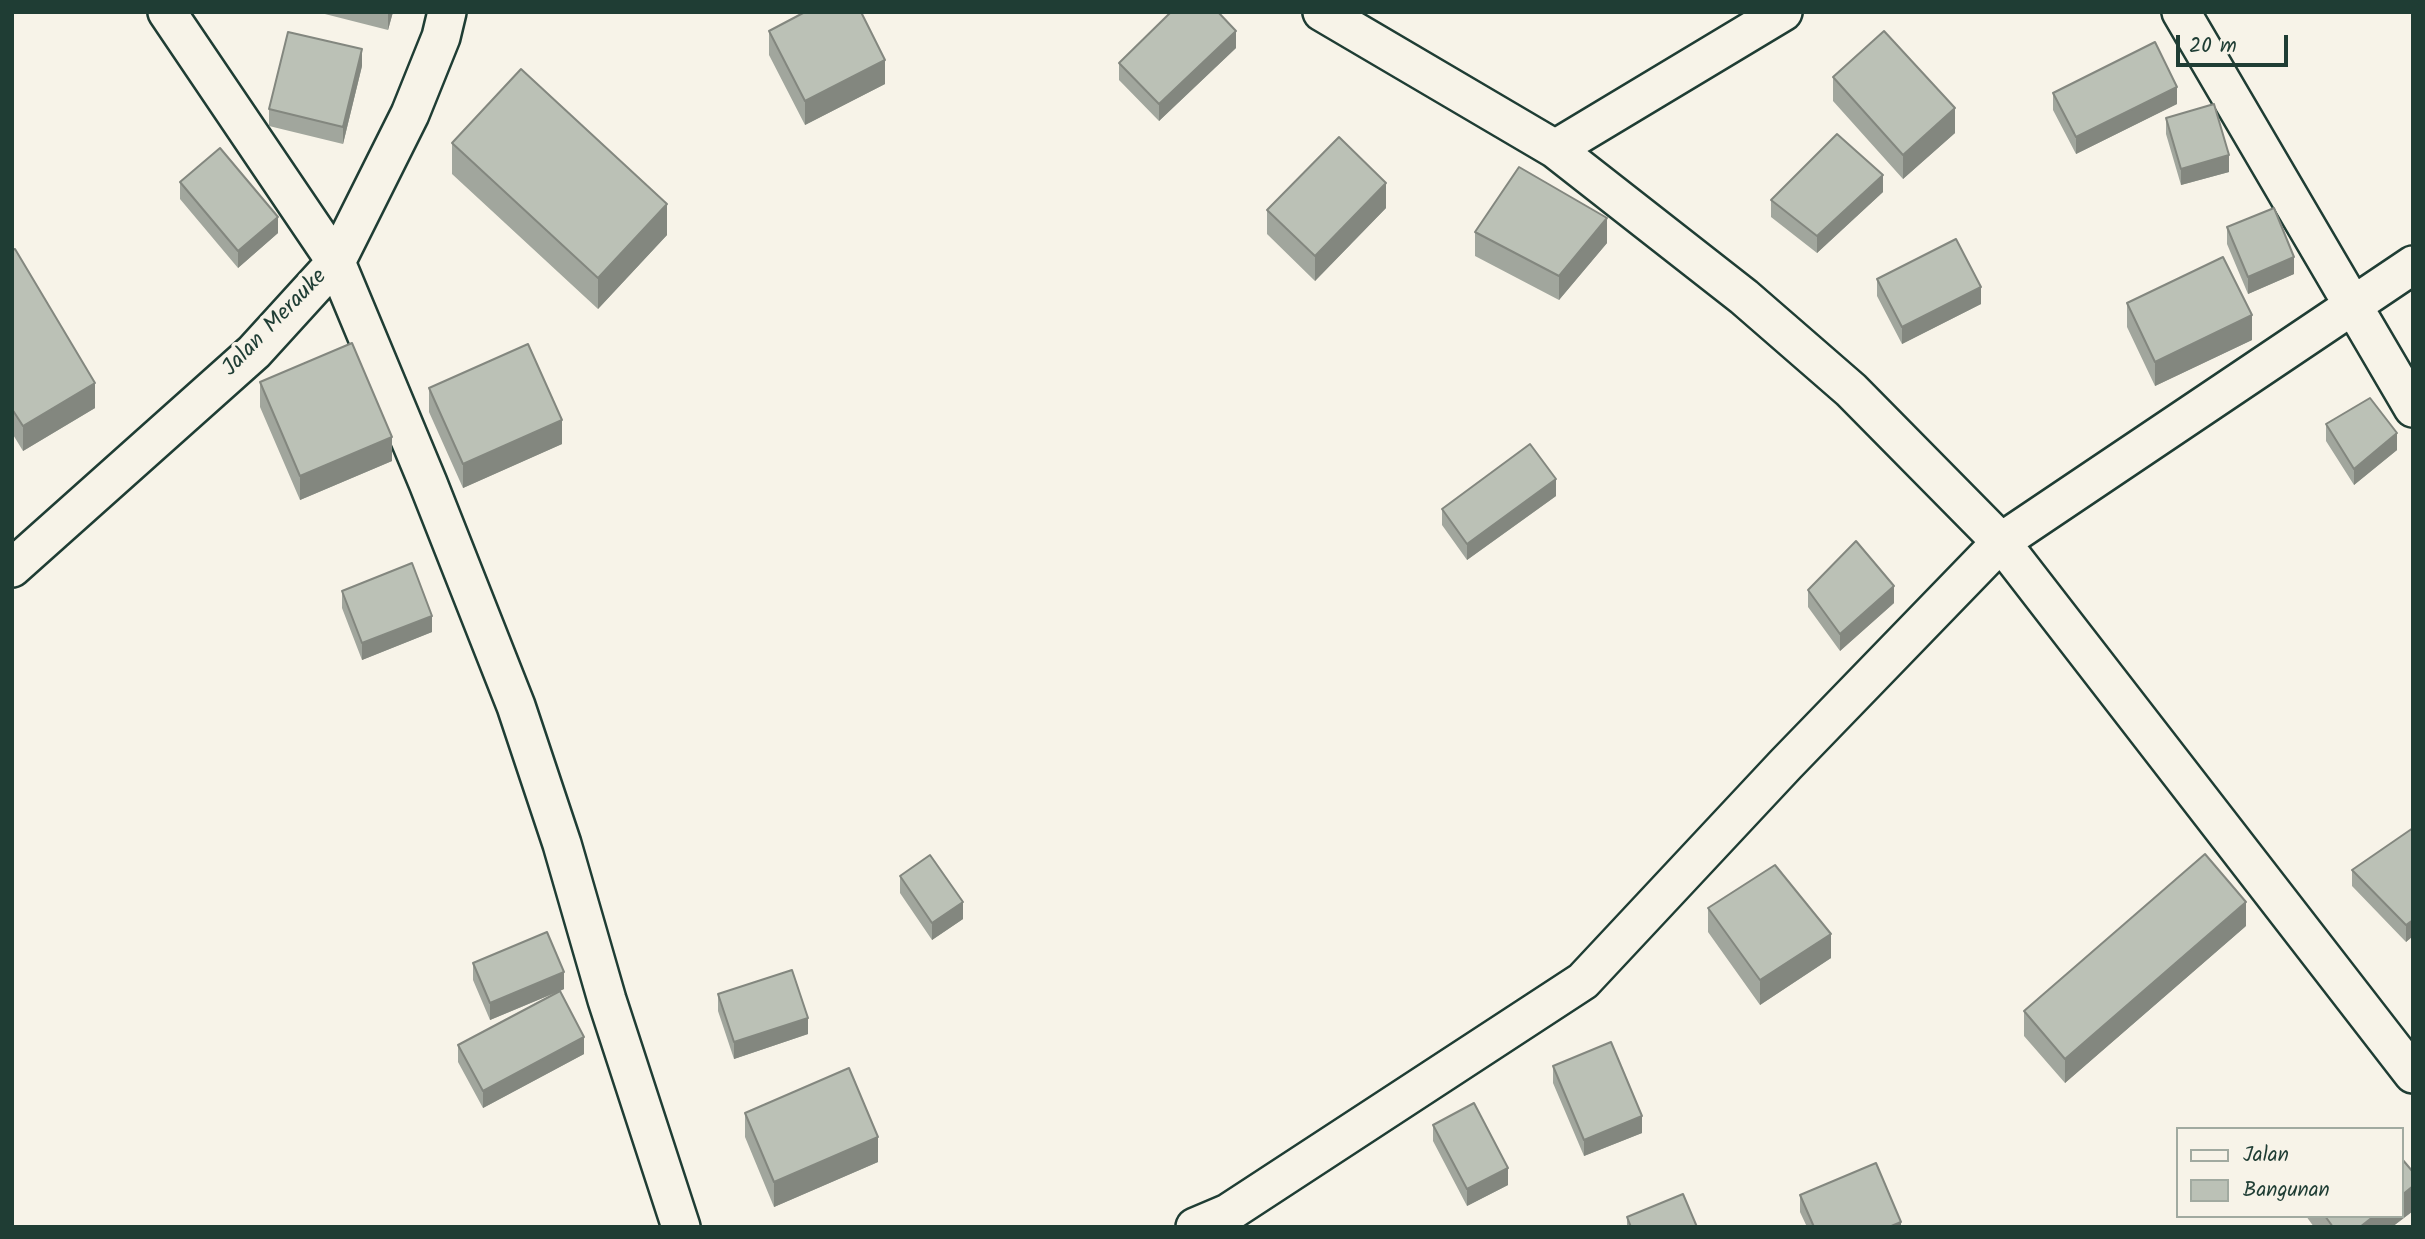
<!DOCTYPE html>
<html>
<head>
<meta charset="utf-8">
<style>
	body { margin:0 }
	#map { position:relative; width:2425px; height:1239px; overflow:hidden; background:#f7f3e8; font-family:Kalam,sans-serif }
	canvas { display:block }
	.frame { position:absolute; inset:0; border:14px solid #1f3d34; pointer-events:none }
	.legend { position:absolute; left:2176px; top:1127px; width:228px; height:91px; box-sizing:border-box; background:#f7f3e8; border:2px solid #a1aaa0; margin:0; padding:9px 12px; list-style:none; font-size:21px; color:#1f3d34 }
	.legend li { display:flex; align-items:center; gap:14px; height:35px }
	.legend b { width:35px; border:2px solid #a1aaa0 }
	.scale { position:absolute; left:2176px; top:35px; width:112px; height:32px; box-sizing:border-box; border:4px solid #1f3d34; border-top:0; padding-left:9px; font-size:21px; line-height:24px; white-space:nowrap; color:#1f3d34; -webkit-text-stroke:5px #f7f3e8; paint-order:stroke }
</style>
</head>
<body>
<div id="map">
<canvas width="2425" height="1239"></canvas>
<div class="frame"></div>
<ul class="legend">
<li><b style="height:9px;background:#f7f3e8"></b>Jalan</li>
<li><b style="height:19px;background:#bbc1b6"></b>Bangunan</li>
</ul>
<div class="scale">20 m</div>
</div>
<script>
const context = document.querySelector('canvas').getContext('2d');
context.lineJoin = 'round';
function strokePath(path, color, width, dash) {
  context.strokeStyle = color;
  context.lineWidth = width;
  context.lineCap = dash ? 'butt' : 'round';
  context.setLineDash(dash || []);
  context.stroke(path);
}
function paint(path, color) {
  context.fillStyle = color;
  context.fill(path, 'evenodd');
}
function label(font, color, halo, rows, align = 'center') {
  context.font = font + ' Kalam,sans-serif';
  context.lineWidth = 7;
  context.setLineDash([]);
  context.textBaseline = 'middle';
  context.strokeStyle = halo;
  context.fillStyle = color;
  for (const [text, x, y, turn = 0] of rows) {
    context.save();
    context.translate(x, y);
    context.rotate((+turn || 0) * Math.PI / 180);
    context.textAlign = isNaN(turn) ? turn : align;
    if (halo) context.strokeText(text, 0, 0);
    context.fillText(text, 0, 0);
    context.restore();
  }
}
const minor = new Path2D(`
	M167,12L336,262L428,483L516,706L562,844L607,1000L681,1227
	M1322,12L1555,149L1744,297L1851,390L2001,542L2413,1074
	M2181,12L2413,408
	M1555,149L1783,12
	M12,568L254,352L336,262L410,114L441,37L447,12
	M1195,1227L1228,1213L1583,981L1786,764L2001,542L2413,265`);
const wall = new Path2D(`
	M317,12H393L388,30Z
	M769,31L885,84L805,125L769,55Z
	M1236,48L1159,121L1119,80V63Z
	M362,66L343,144L269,126V109Z
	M1833,77L1955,133L1903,179L1833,101Z
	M2053,93L2177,104L2076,154L2053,110Z
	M2166,118L2229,172L2181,185L2166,134Z
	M452,143L667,235L598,309L452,174Z
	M180,182L278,233L238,268L180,199Z
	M1883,192L1817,253L1771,217V200Z
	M1386,208L1315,281L1267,234V210Z
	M2227,227L2294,274L2248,294L2227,244Z
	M1475,232L1607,243L1559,300L1475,256Z
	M12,250L95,408L23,451L12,433Z
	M1877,279L1981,304L1902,344L1877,296Z
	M2127,303L2252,340L2155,386L2127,327Z
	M260,382L392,461L300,500L260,407Z
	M429,388L562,444L463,488L429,412Z
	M2326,424L2397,450L2354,485L2326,441Z
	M1556,496L1467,560L1442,525V509Z
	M1808,590L1894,603L1840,651L1808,607Z
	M342,591L432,632L362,660L342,608Z
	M2413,828V936L2406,942L2352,886V870Z
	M900,876L963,919L932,940L900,893Z
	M1708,908L1831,958L1760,1005L1708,932Z
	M2246,926L2065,1083L2024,1036V1011Z
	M473,963L564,989L560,991L584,1054L483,1108L458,1062V1045L555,993L490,1020L473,980Z
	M718,994L808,1034L734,1059L718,1011Z
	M1553,1066L1642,1133L1584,1156L1553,1083Z
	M745,1113L878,1162L774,1207L745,1137Z
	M1433,1125L1508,1185L1467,1206L1433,1141Z
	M1800,1195L1901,1227H1807L1800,1212Z
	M2413,1211L2392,1227H2314L2306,1216H2402Z
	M1627,1217L1697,1227H1627Z`);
const shadedWall = new Path2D(`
	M388,12H393L388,30Z
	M1236,31V48L1159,121V104Z
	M362,49V66L343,144V127Z
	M885,60V84L805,125V101Z
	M2177,87V104L2076,154V137Z
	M1955,108V133L1903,179V155Z
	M2229,155V172L2181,185V169Z
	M1883,175V192L1817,253V236Z
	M1386,183V208L1315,281V256Z
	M667,204V235L598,309V278Z
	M278,217V233L238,268V251Z
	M1607,218V243L1559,300V276Z
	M2294,257V274L2248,294V277Z
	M1981,287V304L1902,344V327Z
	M2252,315V340L2155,386V362Z
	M95,383V408L23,451V426Z
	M562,420V444L463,488V464Z
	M2397,433V450L2354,485V469Z
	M392,437V461L300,500V476Z
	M1556,479V496L1467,560V544Z
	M1894,586V603L1840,651V634Z
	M432,616V632L362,660V643Z
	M963,902V919L932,940V923Z
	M2246,902V926L2065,1083V1059Z
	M2413,920V936L2406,942V925Z
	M1831,934V958L1760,1005V980Z
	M564,972V989L490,1020V1003Z
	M808,1018V1034L734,1059V1042Z
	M584,1037V1054L483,1108V1091Z
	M1642,1116V1133L1584,1156V1140Z
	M878,1137V1162L774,1207V1182Z
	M1508,1168V1185L1467,1206V1189Z
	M2413,1186V1211L2392,1227H2360L2374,1216H2402V1195Z
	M1901,1222V1227H1889Z`);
const building = new Path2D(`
	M805,12H861L885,60L805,101L769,31Z
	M1171,12H1218L1236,31L1159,104L1119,63Z
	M1884,31L1955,108L1903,155L1833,77Z
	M288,32L362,49L343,127L269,109Z
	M2155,42L2177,87L2076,137L2053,93Z
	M521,69L667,204L598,278L452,143Z
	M2214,104L2229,155L2181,169L2166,118Z
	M1837,134L1883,175L1817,236L1771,200Z
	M1339,137L1386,183L1315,256L1267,210Z
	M220,148L278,217L238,251L180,182Z
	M1519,167L1607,218L1559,276L1475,232Z
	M2274,208L2294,257L2248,277L2227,227Z
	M1956,239L1981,287L1902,327L1877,279Z
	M15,249L95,383L23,426L12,409V250Z
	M2223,257L2252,315L2155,362L2127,303Z
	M352,343L392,437L300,476L260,382Z
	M528,344L562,420L463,464L429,388Z
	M2370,398L2397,433L2354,469L2326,424Z
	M1530,444L1556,479L1467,544L1442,509Z
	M1856,541L1894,586L1840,634L1808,590Z
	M412,563L432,616L362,643L342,591Z
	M2413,828V920L2406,925L2352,870Z
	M2205,854L2246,902L2065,1059L2024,1011Z
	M930,855L963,902L932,923L900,876Z
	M1775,865L1831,934L1760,980L1708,908Z
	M547,932L564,972L490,1003L473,963Z
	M792,970L808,1018L734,1042L718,994Z
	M560,991L584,1037L483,1091L458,1045Z
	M1611,1042L1642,1116L1584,1140L1553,1066Z
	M849,1068L878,1137L774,1182L745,1113Z
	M1474,1103L1508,1168L1467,1189L1433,1125Z
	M2402,1159L2413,1172V1186L2402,1195Z
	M1876,1163L1901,1222L1889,1227H1814L1800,1195Z
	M1683,1194L1697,1227H1631L1627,1217Z
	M2325,1216H2374L2360,1227H2333Z`);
const streetNames = [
	["Jalan Merauke",276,324,-46]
];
strokePath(minor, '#1f3d34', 42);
strokePath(minor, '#f7f3e8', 37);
paint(wall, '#a1a69d');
paint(shadedWall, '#83877f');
paint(building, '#bbc1b6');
strokePath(building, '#83877f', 2);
label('23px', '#1f3d34', '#f7f3e8', streetNames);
</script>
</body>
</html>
